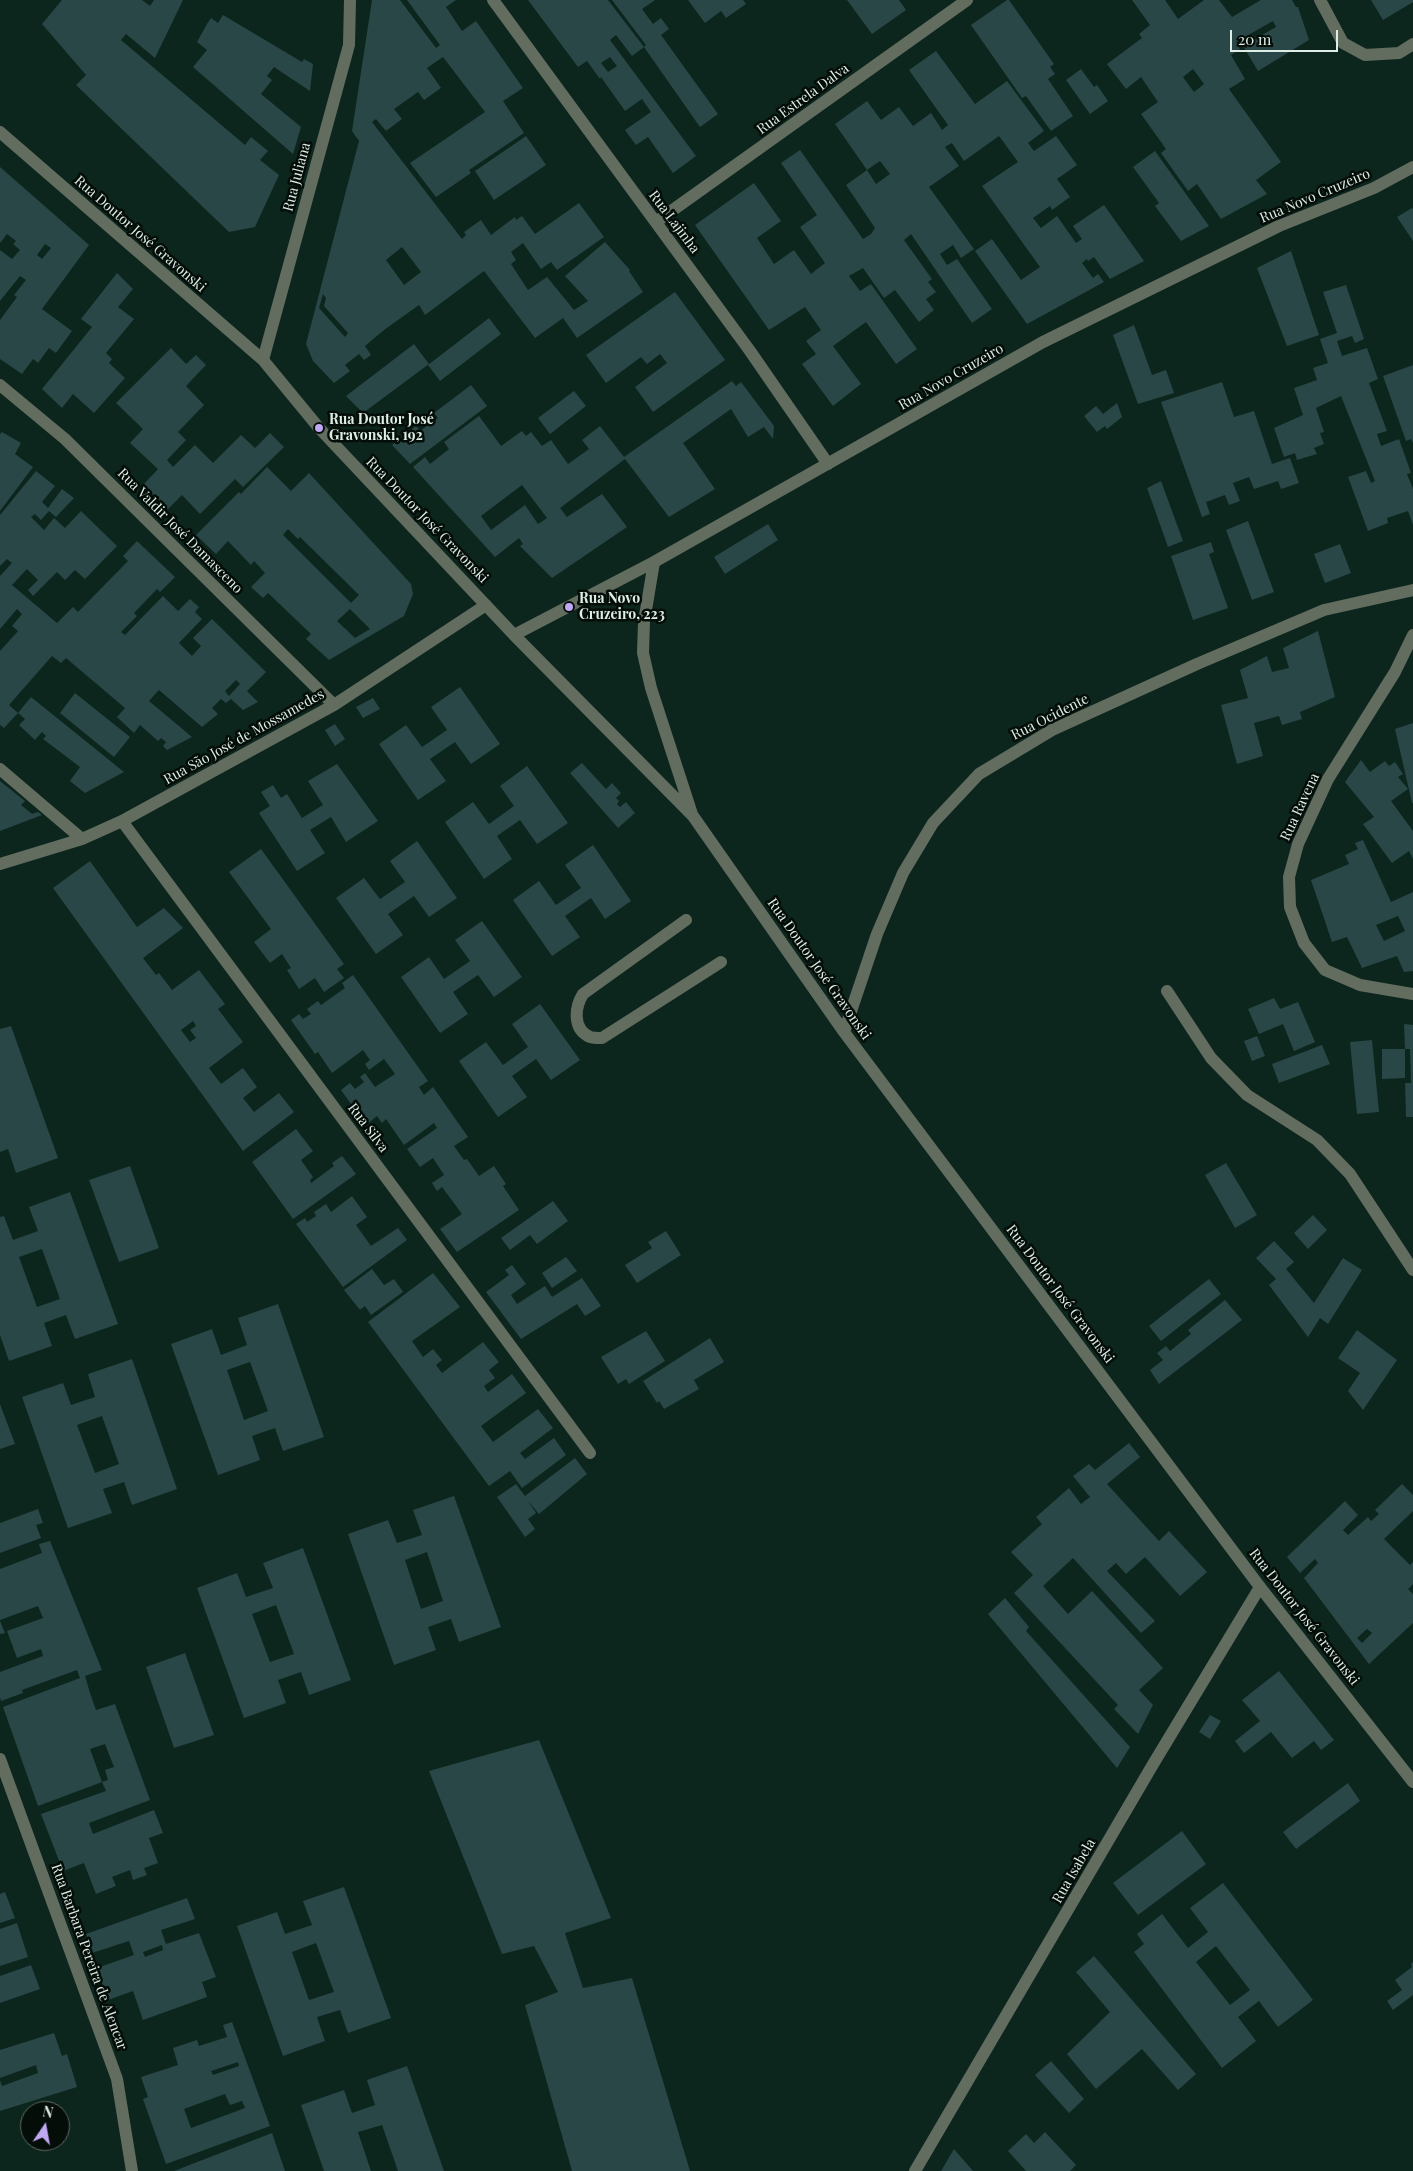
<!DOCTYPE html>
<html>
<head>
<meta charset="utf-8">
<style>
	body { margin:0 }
	#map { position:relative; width:1413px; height:2171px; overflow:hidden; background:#0c261d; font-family:"Playfair Display",serif }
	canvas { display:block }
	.north { position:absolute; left:20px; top:2101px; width:50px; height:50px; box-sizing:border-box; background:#040d08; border:1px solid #5b6761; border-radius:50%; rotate:12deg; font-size:14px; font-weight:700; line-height:20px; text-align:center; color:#deeee7 }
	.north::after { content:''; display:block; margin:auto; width:18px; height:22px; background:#c1a8f3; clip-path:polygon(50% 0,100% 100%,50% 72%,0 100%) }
	.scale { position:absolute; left:1230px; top:30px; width:108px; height:22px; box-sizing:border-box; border:2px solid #deeee7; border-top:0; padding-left:6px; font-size:15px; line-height:18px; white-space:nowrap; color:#deeee7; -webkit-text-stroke:4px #040d08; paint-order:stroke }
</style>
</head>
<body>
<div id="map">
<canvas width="1413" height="2171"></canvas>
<div class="north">N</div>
<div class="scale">20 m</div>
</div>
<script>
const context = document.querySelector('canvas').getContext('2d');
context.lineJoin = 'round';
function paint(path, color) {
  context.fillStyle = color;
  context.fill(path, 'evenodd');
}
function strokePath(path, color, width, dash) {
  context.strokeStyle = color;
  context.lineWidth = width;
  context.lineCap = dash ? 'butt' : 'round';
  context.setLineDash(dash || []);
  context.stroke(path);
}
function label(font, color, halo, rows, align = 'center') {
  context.font = font + ' "Playfair Display",serif';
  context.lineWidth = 5;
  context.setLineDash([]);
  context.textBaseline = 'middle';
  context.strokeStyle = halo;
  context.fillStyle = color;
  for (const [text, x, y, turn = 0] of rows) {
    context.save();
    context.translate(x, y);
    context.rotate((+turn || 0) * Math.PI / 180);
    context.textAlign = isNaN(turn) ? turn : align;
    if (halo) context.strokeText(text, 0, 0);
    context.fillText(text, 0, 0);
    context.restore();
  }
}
const building = new Path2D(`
	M62,0H142L150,6L154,0H183L155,58L126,34L121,40L245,145L251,137L268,151L260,160L279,175L255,227L229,232L76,85L86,75L42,24Z
	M372,0H400L436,48L440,45L407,0H456L446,7L462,31L476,21L523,88L503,101L524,133L469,170L471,173L436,197L410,163L485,112L443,57L427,68L441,88L424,100L418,92L394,109L402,119L386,131L376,119L372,122L462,239L466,235L464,232L481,220L491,235L515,217L516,220L522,216L535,234L579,203L604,237L557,270L551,262L541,269L523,243L511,252L516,260L511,264L528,290L547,277L574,310L588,301L565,276L605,242L630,270L629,271L643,292L577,338L563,318L535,338L484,271L425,315L419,305L384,330L365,346L371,355L364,360L359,354L345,365L350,371L334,383L313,361L306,344L359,141L352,131ZM402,247L421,272L404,285L386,260ZM323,294L326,298L324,306L348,333L345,337L319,308Z
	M528,0H608L644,47L632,56L616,35L610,40L696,156L673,173L648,137L636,145L625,130L651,112L642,99L625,111L601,77L600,79L587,61L578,67ZM610,57L617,66L608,72L601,63Z
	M612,0H655L642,9L653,24L661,18L669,29L661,35L718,114L700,127L644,47L646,45Z
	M688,0H743L746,4L726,18L721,11L705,23Z
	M847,0H899L906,10L872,34Z
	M1007,0H1009L1054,64L1050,67L1055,74L1048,79L1073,116L1051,131L1026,96L1022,98L971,25Z
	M1132,0H1165L1178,19L1204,0H1219L1232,17L1261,0H1292L1296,7H1298L1309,40L1258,71L1243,46L1276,27L1273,21L1236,42L1240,49L1231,55L1245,79L1229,89L1281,162L1256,180L1267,194L1221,219L1197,184L1188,191L1161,153L1166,149L1141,114L1158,102L1141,77L1126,89L1107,64L1142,38L1139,34L1150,25ZM1193,69L1204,84L1194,92L1183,77Z
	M1371,0H1413V2L1383,20Z
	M223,15L302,62L304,59L313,64L310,91L274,67L267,76L272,80L261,94L301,127L293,154L193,67L207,50L197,42L207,24L211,18L218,23Z
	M936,51L975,104L1007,81L1044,131L1028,143L1034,151L1056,136L1077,165L1057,179L1070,197L1052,210L1050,206L1033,218L1041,228L1057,216L1076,243L1082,239L1073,226L1104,205L1144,261L1110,279L1094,257L1088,261L1087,259L1082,263L1093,278L1098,274L1104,282L1027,324L975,251L992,239L1021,280L1040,267L982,186L1018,162L999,136L964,161L952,143L945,147L959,166L929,187L974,249L961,258L953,245L940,254L947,265L957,259L992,309L972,323L911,234L904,240L932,279L928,282L936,292L926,299L934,310L919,322L895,290L884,298L863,268L849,276L860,291L871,284L917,349L896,364L866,322L833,346L861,384L833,406L802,364L816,354L806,341L821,330L805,307L769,330L695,225L754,183L781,221L757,238L774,264L794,250L811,274L825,263L800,227L817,215L781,163L800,150L863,239L871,234L875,228L846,185L867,170L876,184L890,174L880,161L867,170L835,124L867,101L881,120L899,107L913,126L931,113L942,130L948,125L909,70Z
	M1081,69L1094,87L1097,85L1108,101L1090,114L1066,80Z
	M526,136L546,165L494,200L475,171Z
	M1155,151L1209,226L1181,241L1155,206L1159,203L1133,167Z
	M0,167L89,245L42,309L72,331L56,353L49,348L38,363L33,359L22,374L0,359V320L17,297L14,295L26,280L20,276L0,301V250L12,259L20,250L13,244L16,241L7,234L0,243ZM45,244L51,248L42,259L37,255Z
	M1412,208L1413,209V241L1397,217Z
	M1291,251L1319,335L1287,346L1257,268Z
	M117,273L133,289L118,307L134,319L106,353L112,359L109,363L125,378L94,413L73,394L62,408L42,389L92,327L81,319Z
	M1346,285L1364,339L1355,343L1352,336L1337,341L1342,356L1367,348L1378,379L1369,383L1387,431L1377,434L1381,446L1399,439L1411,473L1407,474L1413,489V525L1408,511L1387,518L1388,523L1368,531L1348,477L1366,471L1371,483L1375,481L1341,396L1316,408L1324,432L1320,433L1324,444L1314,448L1317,454L1297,460L1295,453L1284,457L1274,428L1303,415L1294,388L1317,380L1313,368L1328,363L1320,339L1337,333L1323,292Z
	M675,292L725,360L653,412L635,387L667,363L660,354L647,364L641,357L606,383L586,355Z
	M489,318L501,334L440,381L428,365Z
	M1134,325L1152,375L1166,370L1174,393L1138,404L1113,335Z
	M414,344L429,364L363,413L346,396Z
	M171,348L186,364L196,355L206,365L186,386L204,405L178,432L186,440L167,460L173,467L195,445L213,463L241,435L255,448L270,433L284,447L243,487L235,479L200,514L182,495L168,509L143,485L158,469L130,443L143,429L116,403Z
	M1413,365V443L1411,439L1406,441L1383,376Z
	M732,381L736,386L741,382L774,426L773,439L764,427L748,437L731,409L683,443L715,489L669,517L625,459L560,508L567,517L602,494L627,527L552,578L520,546L523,544L519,538L495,557L413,467L425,457L430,464L449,449L444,442L479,416L501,446L522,431L526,436L531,432L542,446L551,440L568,464L589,449L582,440L600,426L624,457ZM522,485L547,518L538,524L525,505L491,530L481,516Z
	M1222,382L1234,417L1254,411L1272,464L1290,458L1299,483L1281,489L1278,481L1254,489L1249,477L1233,483L1240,501L1229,505L1225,495L1206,502L1210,514L1202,517L1161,402Z
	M471,385L487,406L410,464L392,445L416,426L420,431L438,418L434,413Z
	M574,391L586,406L550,434L538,418Z
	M1117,403L1122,417L1107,429L1105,426L1097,432L1084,416L1096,406L1103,414Z
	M2,432L21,443L15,454L33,467L0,511V434Z
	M267,467L291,491L309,473L411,584L413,594L404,616L329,660L306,639L311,634L268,593L263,598L251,587L265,573L254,561L251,565L228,541L216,554L196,535L239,492L241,494ZM288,529L298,539L300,537L359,595L351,603L283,535ZM350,609L370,629L355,638L337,621Z
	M36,471L55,486L42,502L48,508L62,489L74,498L56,517L49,511L41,520L35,514L31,517L44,530L54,518L65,528L81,511L117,546L85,579L75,570L65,580L57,572L33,596L28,590L38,580L27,569L12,585L57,623L73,607L78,612L128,561L123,556L137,541L175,577L160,592L157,589L134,613L137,616L121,632L125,635L163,596L178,611L190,599L199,607L195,612L202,619L179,643L192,656L201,646L193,638L212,619L266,672L247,691L258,702L243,710L231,699L226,703L221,699L212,708L218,714L202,727L159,690L149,701L192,737L167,750L163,746L166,742L161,738L158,741L140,725L134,733L117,717L125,708L66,658L61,663L52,656L9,705L18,713L31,697L124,772L85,793L70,781L80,767L43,739L46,736L42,732L35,740L19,725L25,719L18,713L4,728L0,725V651L18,631L12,626L22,614L17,609L0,629V576L12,563L7,559L0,566V515ZM236,680L240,684L229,696L225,691Z
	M1161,481L1183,541L1168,547L1147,488Z
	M1248,521L1274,592L1252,600L1226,530Z
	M768,524L778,540L725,574L714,557Z
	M1211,542L1214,552L1209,554L1228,608L1193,620L1171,556Z
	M1340,544L1351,573L1325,583L1314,554Z
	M1318,631L1335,697L1300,712L1302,719L1282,725L1279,716L1254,723L1263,756L1237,764L1221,705L1248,698L1240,670L1267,656L1272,672L1289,668L1283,648Z
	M460,687L500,744L471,764L455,742L430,759L446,781L418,800L379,744L406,725L422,747L447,730L431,707Z
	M75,693L130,737L114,757L60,713Z
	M373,698L380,709L363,718L356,707Z
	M1413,723V803H1412L1395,729Z
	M335,724L345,739L335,746L325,730Z
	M1361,760L1370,772L1385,761L1389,766L1395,762L1403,774L1398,777L1408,789L1391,801L1413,831V859L1409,851L1392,863L1363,824L1374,817L1345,782Z
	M582,763L606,789L612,783L621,793L616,798L619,801L617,804L620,807L626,802L635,813L618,828L570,773Z
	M337,764L378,821L346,842L331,817L310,830L325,853L297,871L259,813L270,806L261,792L273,785L281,798L287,794L302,818L323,805L308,781Z
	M527,766L568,823L537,844L520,820L497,836L512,859L484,879L445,822L473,802L489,824L514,806L500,786Z
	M0,781L25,801L21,805L32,814L38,812L42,815L0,831Z
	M1363,840L1391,902L1413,892V971L1404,972L1397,956L1362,968L1347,937L1332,942L1311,880L1349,864L1345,855L1358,849L1355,843ZM1398,916L1405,931L1384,941L1376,925Z
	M417,841L457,898L429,917L414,896L388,914L403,935L376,954L336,898L364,878L380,899L405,882L390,861Z
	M593,845L631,901L605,919L591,898L565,916L580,937L552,956L513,900L539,881L556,905L581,888L565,865Z
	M261,849L344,964L337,969L344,978L324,992L315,978L299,989L287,970L291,968L282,954L270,963L254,942L271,929L229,872Z
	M90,861L137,927L164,908L183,928L143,958L156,975L159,973L172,990L199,970L225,1004L218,1009L243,1042L209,1068L221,1084L243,1068L257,1087L243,1098L254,1112L279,1093L294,1112L243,1151L53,888ZM193,1021L196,1026L190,1030L196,1038L190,1042L181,1030Z
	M482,921L522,977L494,997L478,975L453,992L468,1014L440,1033L401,977L429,957L444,979L470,961L455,940Z
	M353,975L428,1081L419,1087L424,1095L433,1087L468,1137L454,1146L464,1160L467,1159L479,1176L494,1166L506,1184L503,1186L519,1210L457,1252L440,1229L462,1214L442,1187L437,1191L432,1183L444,1175L433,1158L420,1167L407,1149L437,1128L434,1123L404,1145L386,1119L382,1123L377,1116L366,1125L341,1090L350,1083L355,1089L364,1082L360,1077L365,1073L375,1087L395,1074L384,1059L369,1070L365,1064L370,1060L363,1050L332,1073L318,1052L315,1054L291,1020L299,1014L303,1019L311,1014L307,1009L318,1001L321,1005L345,988L342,983Z
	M1274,998L1280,1009L1298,1002L1315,1042L1294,1051L1283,1024L1259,1034L1248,1009Z
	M540,1004L580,1060L551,1080L536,1059L512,1076L527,1097L498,1117L459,1061L486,1042L503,1065L528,1047L512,1024Z
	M1404,1024L1413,1025V1117H1406L1405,1083H1411L1410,1049H1405Z
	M11,1026L58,1158L16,1173L8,1149L0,1152V1029Z
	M1257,1036L1265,1056L1252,1061L1244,1041Z
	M1372,1040L1379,1112L1357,1114L1350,1042Z
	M1322,1045L1330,1064L1279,1083L1272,1064Z
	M1382,1049H1405V1078L1382,1079Z
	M296,1129L313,1151L301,1160L313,1177L310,1180L311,1183L334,1166L332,1163L342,1156L356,1174L293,1219L252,1162Z
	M1226,1163L1257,1215L1235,1228L1205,1175Z
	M130,1166L159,1248L119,1262L89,1180Z
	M70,1192L118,1324L75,1339L66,1315L44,1323L52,1346L9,1361L0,1335V1217L4,1216L13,1240L38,1231L29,1207ZM42,1249L60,1299L37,1307L19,1257Z
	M352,1196L367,1217L356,1225L371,1246L398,1228L407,1240L343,1287L296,1224L305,1218L307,1222L316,1216L314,1212L326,1204L331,1212Z
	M553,1201L568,1221L537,1244L530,1235L510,1250L501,1238Z
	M1313,1215L1327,1230L1308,1249L1294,1233Z
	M666,1231L681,1255L637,1283L625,1265L652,1248L648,1242Z
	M1274,1241L1294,1262L1286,1269L1314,1303L1343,1258L1362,1270L1328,1324L1320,1318L1308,1337L1269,1285L1276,1279L1256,1258Z
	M566,1257L577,1271L552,1288L542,1273Z
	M512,1265L526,1284L511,1295L517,1304L545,1286L552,1297L582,1278L601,1306L585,1316L577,1304L521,1339L486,1292L509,1275L505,1270Z
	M372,1269L384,1285L394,1279L403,1292L371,1315L365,1306L360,1310L344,1290Z
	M433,1273L460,1307L412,1341L423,1357L433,1349L442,1360L436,1365L442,1373L483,1342L499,1362L489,1370L495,1378L484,1386L488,1392L512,1374L526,1393L481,1426L493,1442L538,1409L553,1428L520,1453L525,1459L554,1438L566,1455L522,1488L510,1471L489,1486L368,1322Z
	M1209,1279L1221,1294L1161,1341L1149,1326Z
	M1225,1300L1242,1320L1159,1384L1150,1370L1163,1360L1157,1353L1166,1346L1170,1351L1191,1334L1188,1330Z
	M278,1304L324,1437L283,1451L275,1428L252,1436L260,1460L218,1475L171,1344L212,1329L221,1355L247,1345L238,1318ZM250,1362L268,1411L244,1420L227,1370Z
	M1357,1330L1397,1360L1363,1410L1348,1391L1360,1373L1338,1358Z
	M646,1331L665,1361L629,1384L626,1379L618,1384L601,1357Z
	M710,1338L724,1362L694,1380L699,1389L664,1409L659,1401L657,1403L643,1381Z
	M132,1359L177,1489L132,1505L124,1482L103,1489L112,1513L68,1528L22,1397L63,1383L71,1405L95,1397L88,1374ZM102,1416L119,1464L95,1473L77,1425Z
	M0,1404L15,1444L0,1449Z
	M1129,1443L1140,1457L1107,1484L1159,1541L1169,1531L1207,1572L1180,1596L1145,1557L1126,1574L1116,1563L1107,1571L1155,1621L1141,1633L1073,1558L1043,1586L1068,1614L1092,1591L1163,1668L1139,1690L1153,1705L1138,1734L1114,1709L1118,1705L1014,1593L1033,1575L1011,1552L1042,1524L1036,1517L1069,1488L1081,1504L1090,1497L1073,1476L1089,1464L1095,1470Z
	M575,1458L587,1474L539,1514L528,1501L536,1513L528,1519L535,1529L525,1537L497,1497L516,1484L525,1496Z
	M1402,1484L1413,1495V1511L1384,1539L1410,1565L1413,1562V1584L1408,1589L1413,1594V1623L1369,1664L1304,1578L1318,1563L1315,1559L1300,1573L1287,1557L1345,1501L1358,1515L1343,1530L1348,1535L1368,1517L1371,1521L1379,1514L1375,1510ZM1367,1629L1372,1633L1362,1643L1357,1638Z
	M454,1496L501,1627L459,1642L451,1619L428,1627L436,1650L394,1665L348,1534L388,1520L397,1543L422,1535L413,1510ZM427,1552L443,1601L421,1609L405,1560Z
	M38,1509L43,1523L36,1525L41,1538L0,1553V1523Z
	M50,1541L102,1670L85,1676L90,1693L96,1710L115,1704L150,1800L89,1823L93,1834L154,1810L163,1833L149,1838L158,1863L144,1868L147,1875L133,1880L130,1870L112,1877L116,1886L96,1894L84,1863L63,1871L41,1814L106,1791L102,1782L108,1780L105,1770L114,1767L105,1744L90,1749L102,1782L38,1806L3,1707L80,1678L77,1670L22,1690L23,1693L1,1701L0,1697V1672L43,1656L41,1649L17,1658L7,1631L43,1618L38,1606L0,1620V1569L42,1553L39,1544Z
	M303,1548L351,1680L309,1695L301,1672L278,1680L286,1703L244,1718L197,1588L237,1573L246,1597L273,1588L263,1563ZM276,1605L294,1654L270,1662L252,1614Z
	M1005,1598L1029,1627L1026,1631L1130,1747L1117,1768L988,1614Z
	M0,1621L5,1633L0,1634Z
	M185,1653L214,1735L174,1748L146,1667Z
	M1279,1671L1334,1740L1321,1750L1314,1741L1292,1758L1271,1732L1244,1753L1235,1741L1260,1721L1242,1700Z
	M1210,1715L1221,1721L1210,1739L1199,1732Z
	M539,1740L611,1918L565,1933L583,1988L632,1978L690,2171H572L525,2005L558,1992L534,1946L502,1954L429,1771Z
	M1348,1783L1360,1801L1296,1849L1283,1832Z
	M1182,1831L1206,1864L1138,1915L1113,1883Z
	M1223,1883L1313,2000L1278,2027L1259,2001L1238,2017L1256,2041L1222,2068L1134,1952L1144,1944L1137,1934L1162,1914L1188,1948L1208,1932L1190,1908ZM1216,1946L1250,1990L1230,2005L1196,1962Z
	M344,1887L391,2018L348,2033L340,2010L317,2017L325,2041L283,2056L237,1926L277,1912L285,1934L312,1925L303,1901ZM316,1943L334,1992L309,2000L292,1952Z
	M5,1892L15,1918L0,1923V1894Z
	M187,1898L195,1919L161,1930L166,1944L199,1933L216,1977L202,1982L207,1997L143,2020L133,1991L108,2000L97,1968L134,1955L129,1941L92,1953L86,1934ZM162,1945L163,1950L145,1957L143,1952Z
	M17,1923L28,1957L0,1966V1929Z
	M1094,1956L1196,2074L1178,2090L1142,2049L1096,2089L1067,2054L1110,2012L1076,1972Z
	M1413,1962V1995L1393,2010L1387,2001L1402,1990L1395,1980L1412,1967L1411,1964Z
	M31,1965L40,1989L0,2003V1976Z
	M232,2022L270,2126L166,2164L143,2099L148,2097L141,2077L178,2065L173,2048L197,2040L199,2046L227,2037L223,2025ZM238,2062L239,2066L213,2075L211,2071ZM225,2094L230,2105L242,2101L245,2108L191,2128L184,2109Z
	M54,2033L62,2056L67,2054L77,2087L0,2111V2080L2,2086L38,2073L36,2065L0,2078V2050Z
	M1051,2061L1084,2099L1069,2113L1035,2075Z
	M407,2066L444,2171H398L382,2125L358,2132L371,2171H324L301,2105L344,2090L352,2113L375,2105L367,2080Z
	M1045,2132L1076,2165L1070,2171H1026L1008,2151L1026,2134L1034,2143Z
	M272,2133L285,2171H174Z
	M954,2149L973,2171H941Z`);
const minor = new Path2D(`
	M493,0L750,351L828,464
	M1320,0L1343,43L1365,55L1399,53L1413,44
	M0,132L263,360L319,428L514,635L693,816L844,1032L1260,1587L1413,1782
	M656,222L967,0
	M263,360L349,45L350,0
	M0,385L65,439L334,705
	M654,562L644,622L643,653L651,688L692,814
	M514,635L654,562L1043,342L1279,226L1374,188L1413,167
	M1413,635L1395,672L1328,779L1298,844L1289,877L1290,907L1304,943L1325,970L1360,985L1413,994
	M0,769L82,839
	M122,821L590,1453
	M0,864L82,839L122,821L334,705L486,605
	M686,920L583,994C575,1007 572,1029 590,1037C593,1038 599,1038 602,1038L721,962
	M1167,991L1211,1058L1247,1095L1317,1140L1350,1174L1413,1270
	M844,1032L877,934L903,873L933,823L979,774L1052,730L1197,664L1324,610L1413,590
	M0,1759L117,2079L132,2171
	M915,2171L1152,1766L1260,1587`);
const markers = [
	[319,428,5,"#c1a8f3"],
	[569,607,5,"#c1a8f3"]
];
const streetNames = [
	["Rua Estrela Dalva",803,99,-36],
	["Rua Juliana",297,177,-75],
	["Rua Novo Cruzeiro",1315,196,-23],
	["Rua Lajinha",674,222,53],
	["Rua Doutor José Gravonski",140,234,41],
	["Rua Novo Cruzeiro",951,377,-30],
	["Rua Doutor José Gravonski",427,520,46],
	["Rua Valdir José Damasceno",180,531,45],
	["Rua Ocidente",1050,717,-27],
	["Rua São José de Mossamedes",244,737,-29],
	["Rua Ravena",1300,807,-65],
	["Rua Doutor José Gravonski",819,969,55],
	["Rua Silva",368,1128,53],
	["Rua Doutor José Gravonski",1060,1294,53],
	["Rua Doutor José Gravonski",1304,1617,52],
	["Rua Isabela",1074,1871,-60],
	["Rua Barbara Pereira de Alencar",89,1957,70]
];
const poiNames = [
	["Rua Doutor José",329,420],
	["Gravonski, 192",329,436],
	["Rua Novo",579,599],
	["Cruzeiro, 223",579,615]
];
paint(building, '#284746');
strokePath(minor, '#626d60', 12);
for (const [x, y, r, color] of markers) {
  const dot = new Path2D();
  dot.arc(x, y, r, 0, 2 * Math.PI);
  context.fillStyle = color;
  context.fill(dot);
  strokePath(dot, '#040d08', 2);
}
label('14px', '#deeee7', '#040d08', streetNames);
label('bold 14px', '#deeee7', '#040d08', poiNames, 'left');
</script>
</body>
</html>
